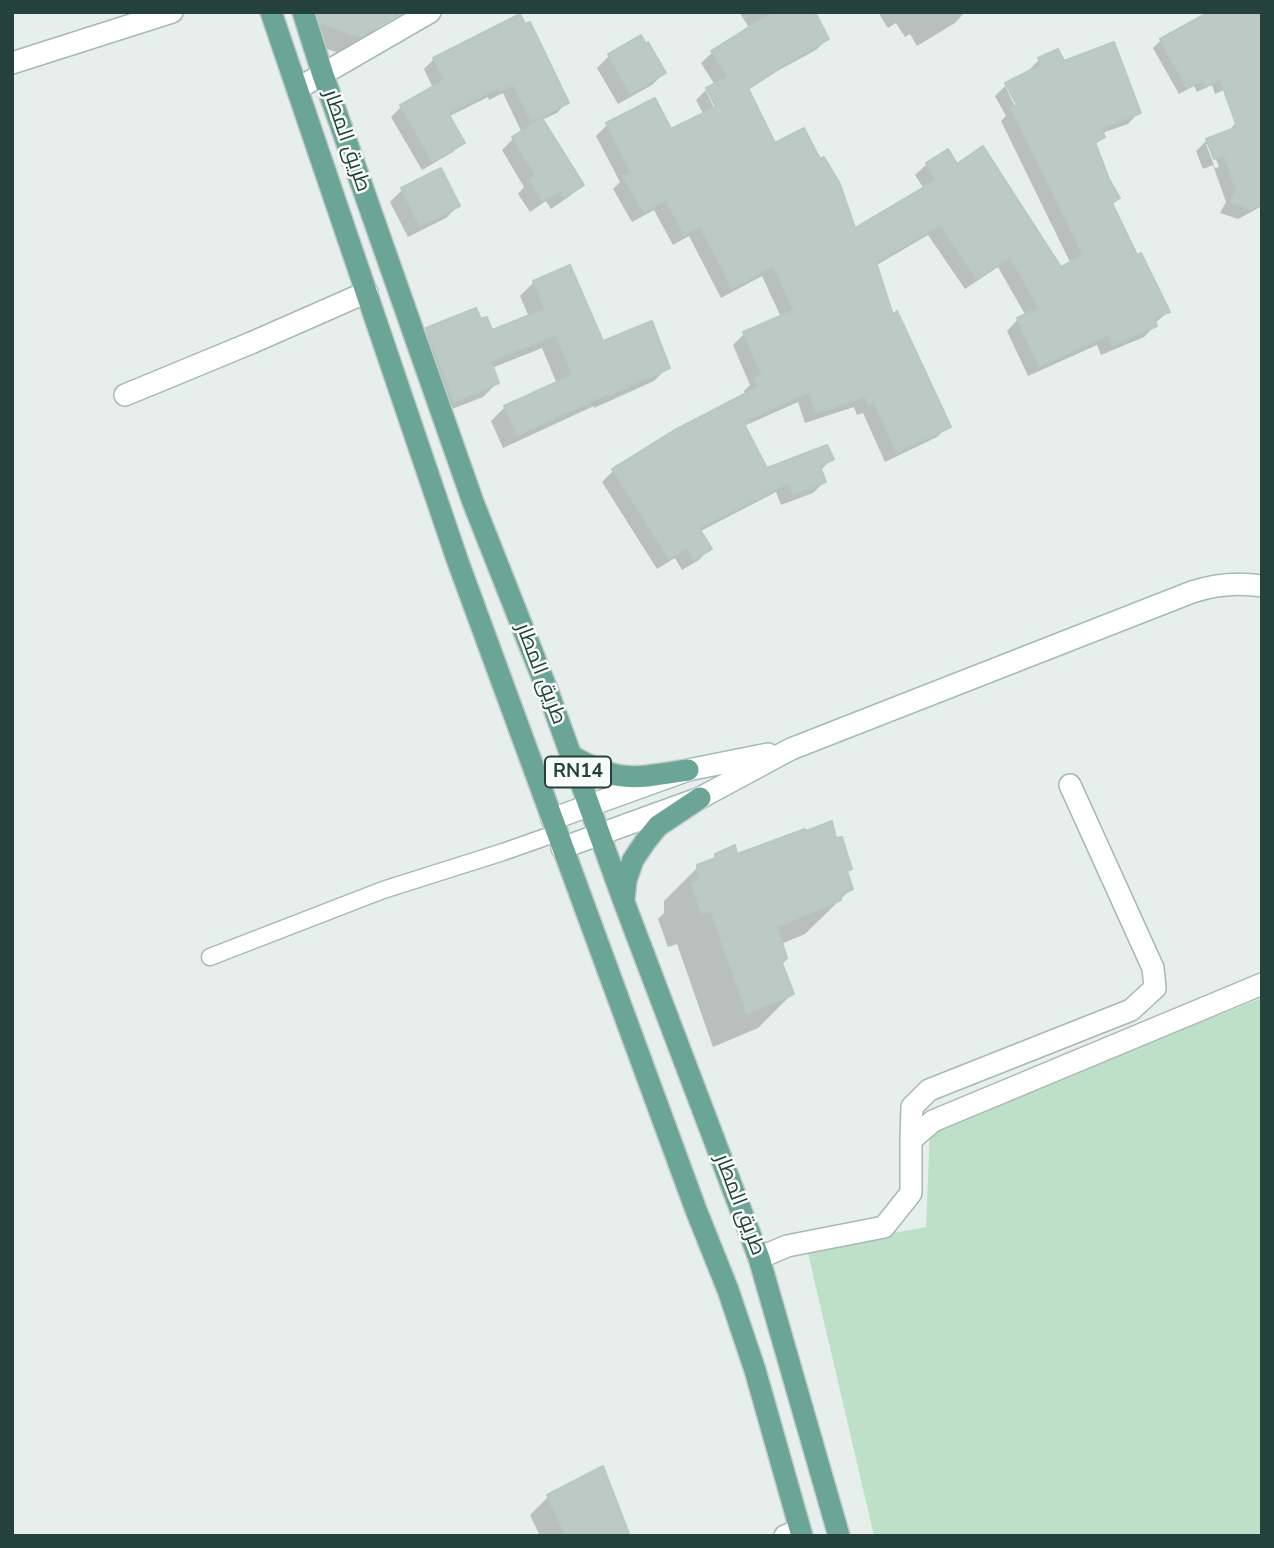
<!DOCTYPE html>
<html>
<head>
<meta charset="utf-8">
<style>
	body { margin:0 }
	#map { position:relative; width:1274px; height:1548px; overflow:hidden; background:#e6efeb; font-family:"Nunito Sans",sans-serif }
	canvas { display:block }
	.frame { position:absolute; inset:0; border:14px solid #24423a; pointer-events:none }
</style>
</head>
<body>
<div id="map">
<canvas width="1274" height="1548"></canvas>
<div class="frame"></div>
</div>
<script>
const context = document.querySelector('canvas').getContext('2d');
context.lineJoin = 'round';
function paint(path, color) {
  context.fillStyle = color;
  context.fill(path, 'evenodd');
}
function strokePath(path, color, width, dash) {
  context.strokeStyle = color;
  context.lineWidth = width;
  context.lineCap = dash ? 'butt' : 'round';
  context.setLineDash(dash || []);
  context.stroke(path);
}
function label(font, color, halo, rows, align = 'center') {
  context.font = font + ' "Nunito Sans",Cairo,sans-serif';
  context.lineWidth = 5;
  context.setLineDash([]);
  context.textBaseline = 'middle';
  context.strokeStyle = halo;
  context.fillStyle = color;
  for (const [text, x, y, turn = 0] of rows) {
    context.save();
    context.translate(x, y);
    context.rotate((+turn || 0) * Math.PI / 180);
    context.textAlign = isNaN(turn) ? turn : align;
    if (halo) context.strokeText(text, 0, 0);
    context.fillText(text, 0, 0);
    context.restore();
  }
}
const green = new Path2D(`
	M1262,998V1536H874L807,1249L926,1227L930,1129Z`);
const shadow = new Path2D(`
	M312,12H378L382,23L364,41L342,54L324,48Z
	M739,12H813L827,39L816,50L779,70L748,90L774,146L854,230L924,189L915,175L927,164L948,152L957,166L1060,270L1071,264L1001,121L1006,116L995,96L1006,85L1029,73L1028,71L1039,60L1063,63L1139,112L1128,124L1102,133L1103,137L1095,145L1108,180L1118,198L1111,205L1136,257L1168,312L1154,324L1155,326L1144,337L1101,355L1097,345L1028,376L1007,331L1018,319L1026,316L998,267L965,289L928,235L875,266L892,318L948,426L937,437L885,462L863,413L857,415L854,407L805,423L798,402L744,426L766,470L831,459L820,471L824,482L813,493L781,505L776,492L699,532L710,548L699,560L682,570L675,558L657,569L602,482L613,471L746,395L744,391L750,385L733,345L744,334L781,317L762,276L721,298L689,236L673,245L654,210L632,222L613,189L620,182L596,136L608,124L671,132L704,115L696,100L707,89L715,85L701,63L713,52L750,29ZM1005,86H1009L1022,112L1019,114ZM706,91H710L721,114L718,116Z
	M878,12H965L955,23L917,46L910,34L905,37L896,23L888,28Z
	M519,16L567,102L557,113L542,120L582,184L570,196L551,209L546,201L530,212L518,194L524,187L502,150L514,138L522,133L503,93L489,100L488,97L448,117L463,142L453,152L422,170L391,117L401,107L433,88L424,69L434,59Z
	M640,37L664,73L652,85L618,104L597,68L609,56Z
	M1161,40L1258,74L1215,94L1212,85L1197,92L1194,86L1179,94L1153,48Z
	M1262,115V206L1238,219L1220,213L1226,202L1213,165L1203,169L1196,151L1207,140L1226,133L1236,123ZM1206,144H1210L1219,167L1215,168Z
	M402,190L458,206L446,218L408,237L390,202Z
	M534,282L602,343L668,367L654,381L594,408V406L503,448L491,421L505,407L557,384L542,348L492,368L497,383L483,397L439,414L413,344L427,330L480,322L491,332L529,317L520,296Z
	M835,840L850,868L846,872L851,889L805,934L781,944L780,963L792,994L758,1028L713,1047L677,944L668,947L658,919L664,913V901L698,867L708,863L716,855L736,856Z
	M548,1497L623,1536H540L530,1515Z`);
const building = new Path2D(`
	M317,12H403L361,37L321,24Z
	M773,12H815L829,39L792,60L748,88L775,143L804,128L820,159L824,157L840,184L855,228L936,180L926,163L948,149L957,164L983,146L1061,267L1083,255L1011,108L1017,105L1005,83L1041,65L1038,58L1058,49L1064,61L1114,42L1141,113L1101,128L1105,137L1095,142L1109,179L1120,198L1112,203L1137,255L1141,253L1170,312L1154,317L1157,326L1113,345L1108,335L1039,366L1017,318L1039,308L1010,257L977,279L940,225L876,262L893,315L897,311L951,427L897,452L874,403L868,405L865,397L816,413L809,392L749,419L750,421L744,424L767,468L827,445L834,459L820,466L826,482L793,495L788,483L699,528L712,549L694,560L687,548L669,559L612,469L673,431L758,387L754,378L762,375L743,332L794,310L773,266L732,288L700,226L684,235L666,200L644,212L623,176L631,172L606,123L655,98L671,129L716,107L706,88L728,77L711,51Z
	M1209,12H1262V203L1251,209L1230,202L1236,190L1224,155L1214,159L1206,139L1237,127L1220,79L1205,86L1202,80L1187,88L1160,39Z
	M520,14L525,24L530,22L569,103L531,121L513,85L499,91L498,88L448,113L465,143L433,162L400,105L444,80L433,58Z
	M641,35L646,44L648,42L666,73L630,94L608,54Z
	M542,118L584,185L564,198L559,191L543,201L529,180L536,176L512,137Z
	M441,168L460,206L420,226L401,188Z
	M570,265L603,341L652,321L670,368L609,395L608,394L517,435L504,406L572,375L556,335L491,361L499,383L454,402L426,328L476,308L481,319L487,317L492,330L545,309L533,281Z
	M832,821L836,838L842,837L852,869L847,871L853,889L841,895V900L777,927L787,958L782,963L794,994L747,1014L711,911L702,914L691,884L698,880L697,865L715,858V854L735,845L737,854L805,829L806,831Z
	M603,1466L630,1536H566L547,1495Z`);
const service = new Path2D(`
	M210,957L383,890L503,852L557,833`);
const minor = new Path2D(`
	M12,63L172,12
	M297,89L430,12
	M125,395L251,343L367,292
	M911,1140L912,1107L929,1090L1131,1010L1155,988L1153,968L1070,785
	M759,1258L787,1246L884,1227L911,1193V1140L933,1121L1262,984
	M785,1536L800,1530`);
const secondary = new Path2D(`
	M552,819L688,770L768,754
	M562,848L700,798L791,749L1192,592C1216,584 1237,582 1262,586`);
const primary = new Path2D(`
	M271,12L458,562L696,1210L728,1290L755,1370L802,1536
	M303,12L323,75L473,502L548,692L624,902L759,1258L839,1536
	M572,756C619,784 636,778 688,770
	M624,900L626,880L633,860L645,842L658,826L700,798`);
const shields = [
	[578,772,66]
];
const shieldNames = [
	["RN14",578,772]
];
const streetNames = [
	["طريق المطار",346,141,71],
	["طريق المطار",540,674,69],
	["طريق المطار",739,1205,69]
];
paint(green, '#bfe0c8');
paint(shadow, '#0003');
paint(building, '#bbcac4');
strokePath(building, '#b8c9c2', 2);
strokePath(service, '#a8b8b2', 19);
strokePath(minor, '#a8b8b2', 24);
strokePath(secondary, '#a4bbb3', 24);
strokePath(primary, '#c2cac8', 24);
strokePath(service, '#fff', 16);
strokePath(minor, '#fff', 21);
strokePath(secondary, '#fff', 21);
strokePath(primary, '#6aa596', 21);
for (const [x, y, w] of shields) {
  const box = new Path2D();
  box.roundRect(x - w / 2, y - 15.5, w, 31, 5);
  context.fillStyle = '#f7fbf9';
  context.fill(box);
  strokePath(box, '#24423a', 2);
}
label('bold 19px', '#24423a', null, shieldNames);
label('21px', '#24423a', '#f7fbf9', streetNames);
</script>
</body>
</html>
